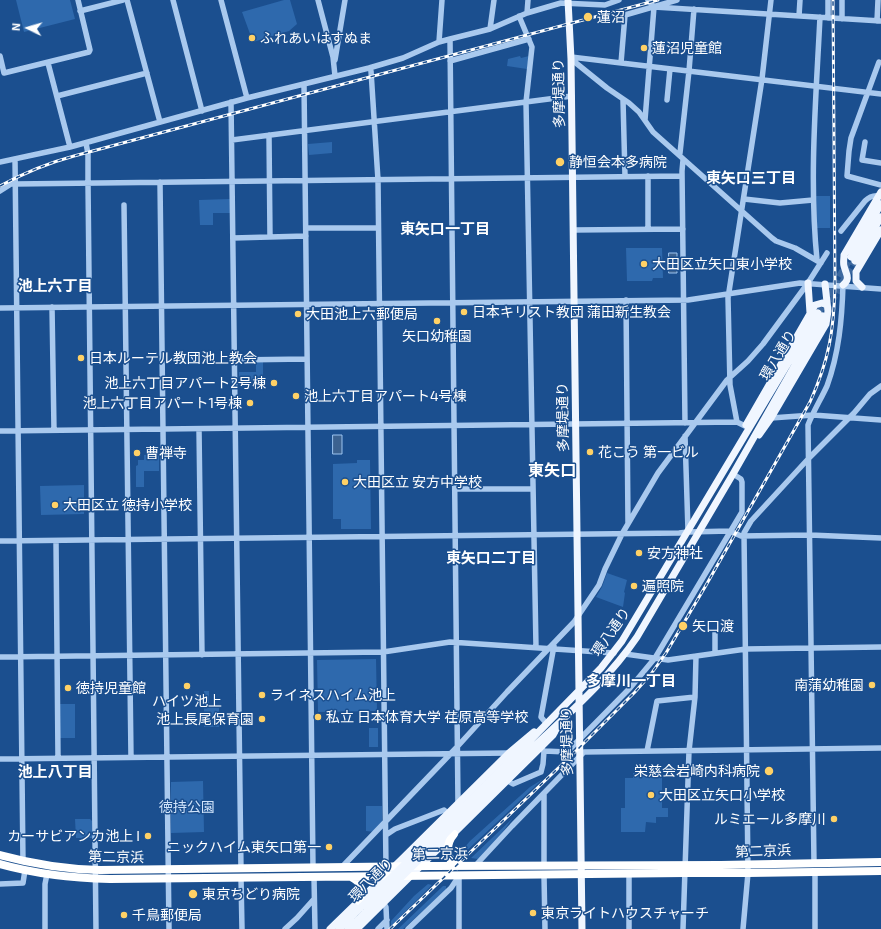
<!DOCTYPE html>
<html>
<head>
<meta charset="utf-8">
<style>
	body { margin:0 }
	#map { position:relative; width:881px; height:929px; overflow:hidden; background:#1b4f8f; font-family:"Exo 2",sans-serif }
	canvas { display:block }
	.north { position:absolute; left:8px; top:8px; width:40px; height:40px; -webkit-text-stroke:3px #1b4f8f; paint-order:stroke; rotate:275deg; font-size:11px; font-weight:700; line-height:16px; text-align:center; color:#fff }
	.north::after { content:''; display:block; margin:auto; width:14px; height:18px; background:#fff; clip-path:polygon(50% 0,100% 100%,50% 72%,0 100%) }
</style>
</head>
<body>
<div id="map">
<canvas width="881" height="929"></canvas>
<div class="north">N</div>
</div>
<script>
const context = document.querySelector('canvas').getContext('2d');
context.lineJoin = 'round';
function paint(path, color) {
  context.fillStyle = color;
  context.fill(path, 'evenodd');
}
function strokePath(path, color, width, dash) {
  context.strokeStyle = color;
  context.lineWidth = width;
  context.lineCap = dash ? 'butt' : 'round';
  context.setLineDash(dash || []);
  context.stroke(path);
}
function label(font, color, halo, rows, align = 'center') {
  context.font = font + ' "Exo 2","Noto Sans JP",sans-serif';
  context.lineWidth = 3;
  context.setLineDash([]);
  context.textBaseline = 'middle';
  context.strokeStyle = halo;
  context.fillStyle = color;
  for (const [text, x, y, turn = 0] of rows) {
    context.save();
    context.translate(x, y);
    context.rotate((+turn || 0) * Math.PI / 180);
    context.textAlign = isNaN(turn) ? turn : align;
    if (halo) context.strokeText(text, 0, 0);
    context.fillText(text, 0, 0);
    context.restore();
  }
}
const green = new Path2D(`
	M16,0H70L75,19L24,32Z
	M284,0H290L297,24L289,31L253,42L242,12Z
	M520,56L521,58L529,56L527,69L507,66L508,59Z
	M332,142V153L309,155L308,144Z
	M816,196H830V228H817Z
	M230,199V213H213V225H200L199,200Z
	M626,248H662L663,278H653L652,281H627Z
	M256,361H263V383L239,382V372H256Z
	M159,454V471H144V487H136V466L138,465V460H144V455Z
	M357,460H370L371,529H341V519H333V464L357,463Z
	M84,485V514L41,515L40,486Z
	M607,573L627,580L624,592L625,593L623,607L596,597L602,587Z
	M376,659L377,711L318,712L317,660Z
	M204,691H209V705H219V727H204Z
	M60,704H75V738H60Z
	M369,728H378V747H369Z
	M633,773H642L643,776H662V808H668V817H656V823L646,822L645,832H621V808H625V778H633Z
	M543,779L460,857L459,854L470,841L530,787Z
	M203,781L204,832L171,833V782Z
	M366,806H382V824L374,832L366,831Z
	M513,818C502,832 493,848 478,859L471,858Z
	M75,819H90L92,821V838H76Z
	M428,884L432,885L391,926V921L414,896Z
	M443,886H446V890L403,929H398Z`);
const water = new Path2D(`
	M669,253H677V273H669Z
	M333,435H342V454H333Z`);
const majorTunnel = new Path2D(`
	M826,311L855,261
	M818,313L851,257`);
const minor = new Path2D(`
	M127,0L160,122
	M173,0L202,111
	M221,0L247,98
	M318,0L333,57L335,76
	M648,0L654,7L881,21
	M828,0V18
	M842,0V19
	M80,11L123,0
	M527,13L528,0
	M519,16L532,47L526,102L536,647
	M799,16L800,0
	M877,21L878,0
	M490,29L494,0
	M450,39L490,29L527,13L561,3L605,5L619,0
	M439,42L442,0
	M0,56L4,73L89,52L90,50L78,0
	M571,57L881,94
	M571,59L607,88L629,103L639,112L653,132L772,238L776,241L795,248L821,263
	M335,60L345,0
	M450,61L529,39
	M879,62L851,138L849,151L847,176L881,185
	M48,63L70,147
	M621,63L625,15L677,0
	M371,71L378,180L386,867
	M304,84L313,868
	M57,96L147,73
	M623,100L625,176
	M667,100L670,69
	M231,102L241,869
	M645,120L654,7
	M269,135L270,237
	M232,140L572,96
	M865,142L862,160L881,163
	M86,143L88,154V183L96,929
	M679,155L680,153L689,71L694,9
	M15,159L23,861
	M683,160L682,171L685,423
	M0,162L70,147L247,98L369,68L403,58L439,42L450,39L458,804
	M648,176V229
	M160,182L169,929
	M0,191L11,184H15L682,176
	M744,199L780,203L813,200
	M124,205L131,757
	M306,228H378
	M573,230L683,229
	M841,231L865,201C869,197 873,195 879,196
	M233,238L306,236
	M817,260C809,179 816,98 820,17
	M626,300L628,523
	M52,307L54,430
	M0,308L688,300L800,283L881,289
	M235,360L307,359
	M771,418L813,415L881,420
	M745,426L737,422L730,385L728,298L762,79L771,0
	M199,429L202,655
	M0,431L737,422
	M685,436L688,531
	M455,489H532
	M0,541L679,533L688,532L730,531L741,536L810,535L881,538
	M56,541L58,758
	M715,633V653
	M625,654L668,660L746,649L881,647
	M0,657L383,652L450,642L614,653
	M546,723L541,717L554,646
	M540,748L544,751L567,752L630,688L655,658L742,512V482L741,479L733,474
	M647,751L657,701L695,697
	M0,759L509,753
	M508,781L513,784L541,772L543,764L544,751
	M544,794V866
	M386,835L395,829L444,810L448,814
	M814,863L808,425C813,412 821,399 827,386C839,353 842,319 843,285
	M475,866L512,826L584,752L881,748
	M341,868L457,747L507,692L574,622L599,585L605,569L622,534L658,473L727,380L748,361L763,344L808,283L827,253
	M815,871V929
	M629,874V929
	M544,875L545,929
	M459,876V929
	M314,877L315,929
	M241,878L242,929
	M0,884L23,883L25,870
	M382,901L386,907L387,929
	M45,929V884L47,874
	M285,929L297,918L314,899
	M378,929L387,920
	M408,929L451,888L459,876
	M683,929L689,751L695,697L696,656
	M743,929L748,873L744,533L751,521L809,458L854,413L870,394L881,386`);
const major = new Path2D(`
	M568,0L571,59L582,929
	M851,257L881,204
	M855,261L881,217
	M808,283L810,313
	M843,285C851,279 846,274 844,266C843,263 844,259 844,255L881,192
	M862,287L856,281V272L881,230
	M746,425L815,305L822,303L827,305
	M759,435L771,418L826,324L828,311L825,284
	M517,754L601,668L622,641L818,313
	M521,759C561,720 605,684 637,637L733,474L823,316
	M330,929L402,859L509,753L534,732
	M339,929L353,915
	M348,929L358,920
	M357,929L540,748L553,735L557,728`);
const highway = new Path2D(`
	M454,834C446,843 445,859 457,866
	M0,855C33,864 66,869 100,870L432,866L721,865L881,862
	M0,864C36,874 72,878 110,879L685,873H748L881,871
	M351,877C361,882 365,890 359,901`);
const rail = new Path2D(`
	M0,186C24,173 48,163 74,156L658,0
	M390,929L576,751L635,692L651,674L666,653L705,587L810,402C829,360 834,330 835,285L833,0`);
const majorBridge = new Path2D(`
	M353,915L517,754
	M358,920L521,759`);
const markers = [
	[588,17,5,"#ffd166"],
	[252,38,4,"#ffd166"],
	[644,48,4,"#ffd166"],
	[560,162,5,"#ffd166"],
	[644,264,4,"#ffd166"],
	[464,312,4,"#ffd166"],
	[298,314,4,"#ffd166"],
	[437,321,4,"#ffd166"],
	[81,358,4,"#ffd166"],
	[274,383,4,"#ffd166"],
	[296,396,4,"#ffd166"],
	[250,403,4,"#ffd166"],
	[590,452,4,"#ffd166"],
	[137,453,4,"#ffd166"],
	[345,482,4,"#ffd166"],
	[55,505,4,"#ffd166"],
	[639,553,4,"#ffd166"],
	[634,586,4,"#ffd166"],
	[683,626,5,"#ffd166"],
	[872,685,4,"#ffd166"],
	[187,686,4,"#ffd166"],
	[68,688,4,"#ffd166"],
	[262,695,4,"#ffd166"],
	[318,717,4,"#ffd166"],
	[262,719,4,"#ffd166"],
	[769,771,5,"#ffd166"],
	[651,795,4,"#ffd166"],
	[834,819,4,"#ffd166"],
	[148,836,4,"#ffd166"],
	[329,847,4,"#ffd166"],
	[193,894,5,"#ffd166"],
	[533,913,4,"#ffd166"],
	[124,915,4,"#ffd166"]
];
const poiNames = [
	["蓮沼",597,17],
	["ふれあいはすぬま",260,38],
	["蓮沼児童館",652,48],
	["静恒会本多病院",569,162],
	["大田区立矢口東小学校",652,264],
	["日本キリスト教団 蒲田新生教会",472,312],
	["大田池上六郵便局",306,314],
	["矢口幼稚園",437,336,"center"],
	["日本ルーテル教団池上教会",89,358],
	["池上六丁目アパート2号棟",266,383,"right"],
	["池上六丁目アパート4号棟",304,396],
	["池上六丁目アパート1号棟",242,403,"right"],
	["花こう 第一ビル",598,452],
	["曹禅寺",145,453],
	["大田区立 安方中学校",353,482],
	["大田区立 徳持小学校",63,505],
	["安方神社",647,553],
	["遍照院",642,586],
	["矢口渡",692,626],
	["南蒲幼稚園",864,685,"right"],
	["徳持児童館",76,688],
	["ライネスハイム池上",270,695],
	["ハイツ池上",187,701,"center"],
	["私立 日本体育大学 荏原高等学校",326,717],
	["池上長尾保育園",254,719,"right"],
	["栄慈会岩崎内科病院",760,771,"right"],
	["大田区立矢口小学校",659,795],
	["ルミエール多摩川",826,819,"right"],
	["カーサビアンカ池上 I",140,836,"right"],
	["ニックハイム東矢口第一",321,847,"right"],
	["東京ちどり病院",202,894],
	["東京ライトハウスチャーチ",541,913],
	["千鳥郵便局",132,915]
];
const streetNames = [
	["多摩堤通り",559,93,-91],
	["環八通り",778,355,-59],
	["多摩堤通り",563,417,-91],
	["環八通り",611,632,-55],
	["多摩堤通り",567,741,-91],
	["第二京浜",763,851,-2],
	["第二京浜",440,854,-1],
	["第二京浜",116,857,1],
	["環八通り",371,880,-45]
];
const parkNames = [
	["徳持公園",187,807]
];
const neighbourhoodNames = [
	["東矢口三丁目",751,178],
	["東矢口一丁目",445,229],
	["池上六丁目",55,286],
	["東矢口二丁目",491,558],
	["多摩川一丁目",631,681],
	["池上八丁目",55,772]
];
const quarterNames = [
	["東矢口",552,471]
];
paint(green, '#2e69ad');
paint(water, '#3c6290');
strokePath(water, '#9cc4f0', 1);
strokePath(majorTunnel, '#3d69a0', 7, [7, 3.5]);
strokePath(minor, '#a9c9ee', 5.5);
strokePath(major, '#f0f6ff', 7);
strokePath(highway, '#fff', 8);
strokePath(rail, '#fff', 3);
strokePath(rail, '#1b4f8f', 1.5, [4.5]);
strokePath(majorBridge, '#f0f6ff', 7);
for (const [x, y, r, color] of markers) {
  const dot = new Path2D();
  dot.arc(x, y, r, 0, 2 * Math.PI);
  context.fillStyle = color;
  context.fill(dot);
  strokePath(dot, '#1b4f8f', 1.5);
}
label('14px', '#fff', '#1b4f8f', poiNames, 'left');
label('14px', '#fff', '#1b4f8f', streetNames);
label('14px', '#cfe3fa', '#1b4f8f', parkNames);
label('bold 15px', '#fff', '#1b4f8f', neighbourhoodNames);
label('bold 16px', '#fff', '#1b4f8f', quarterNames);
</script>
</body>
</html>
